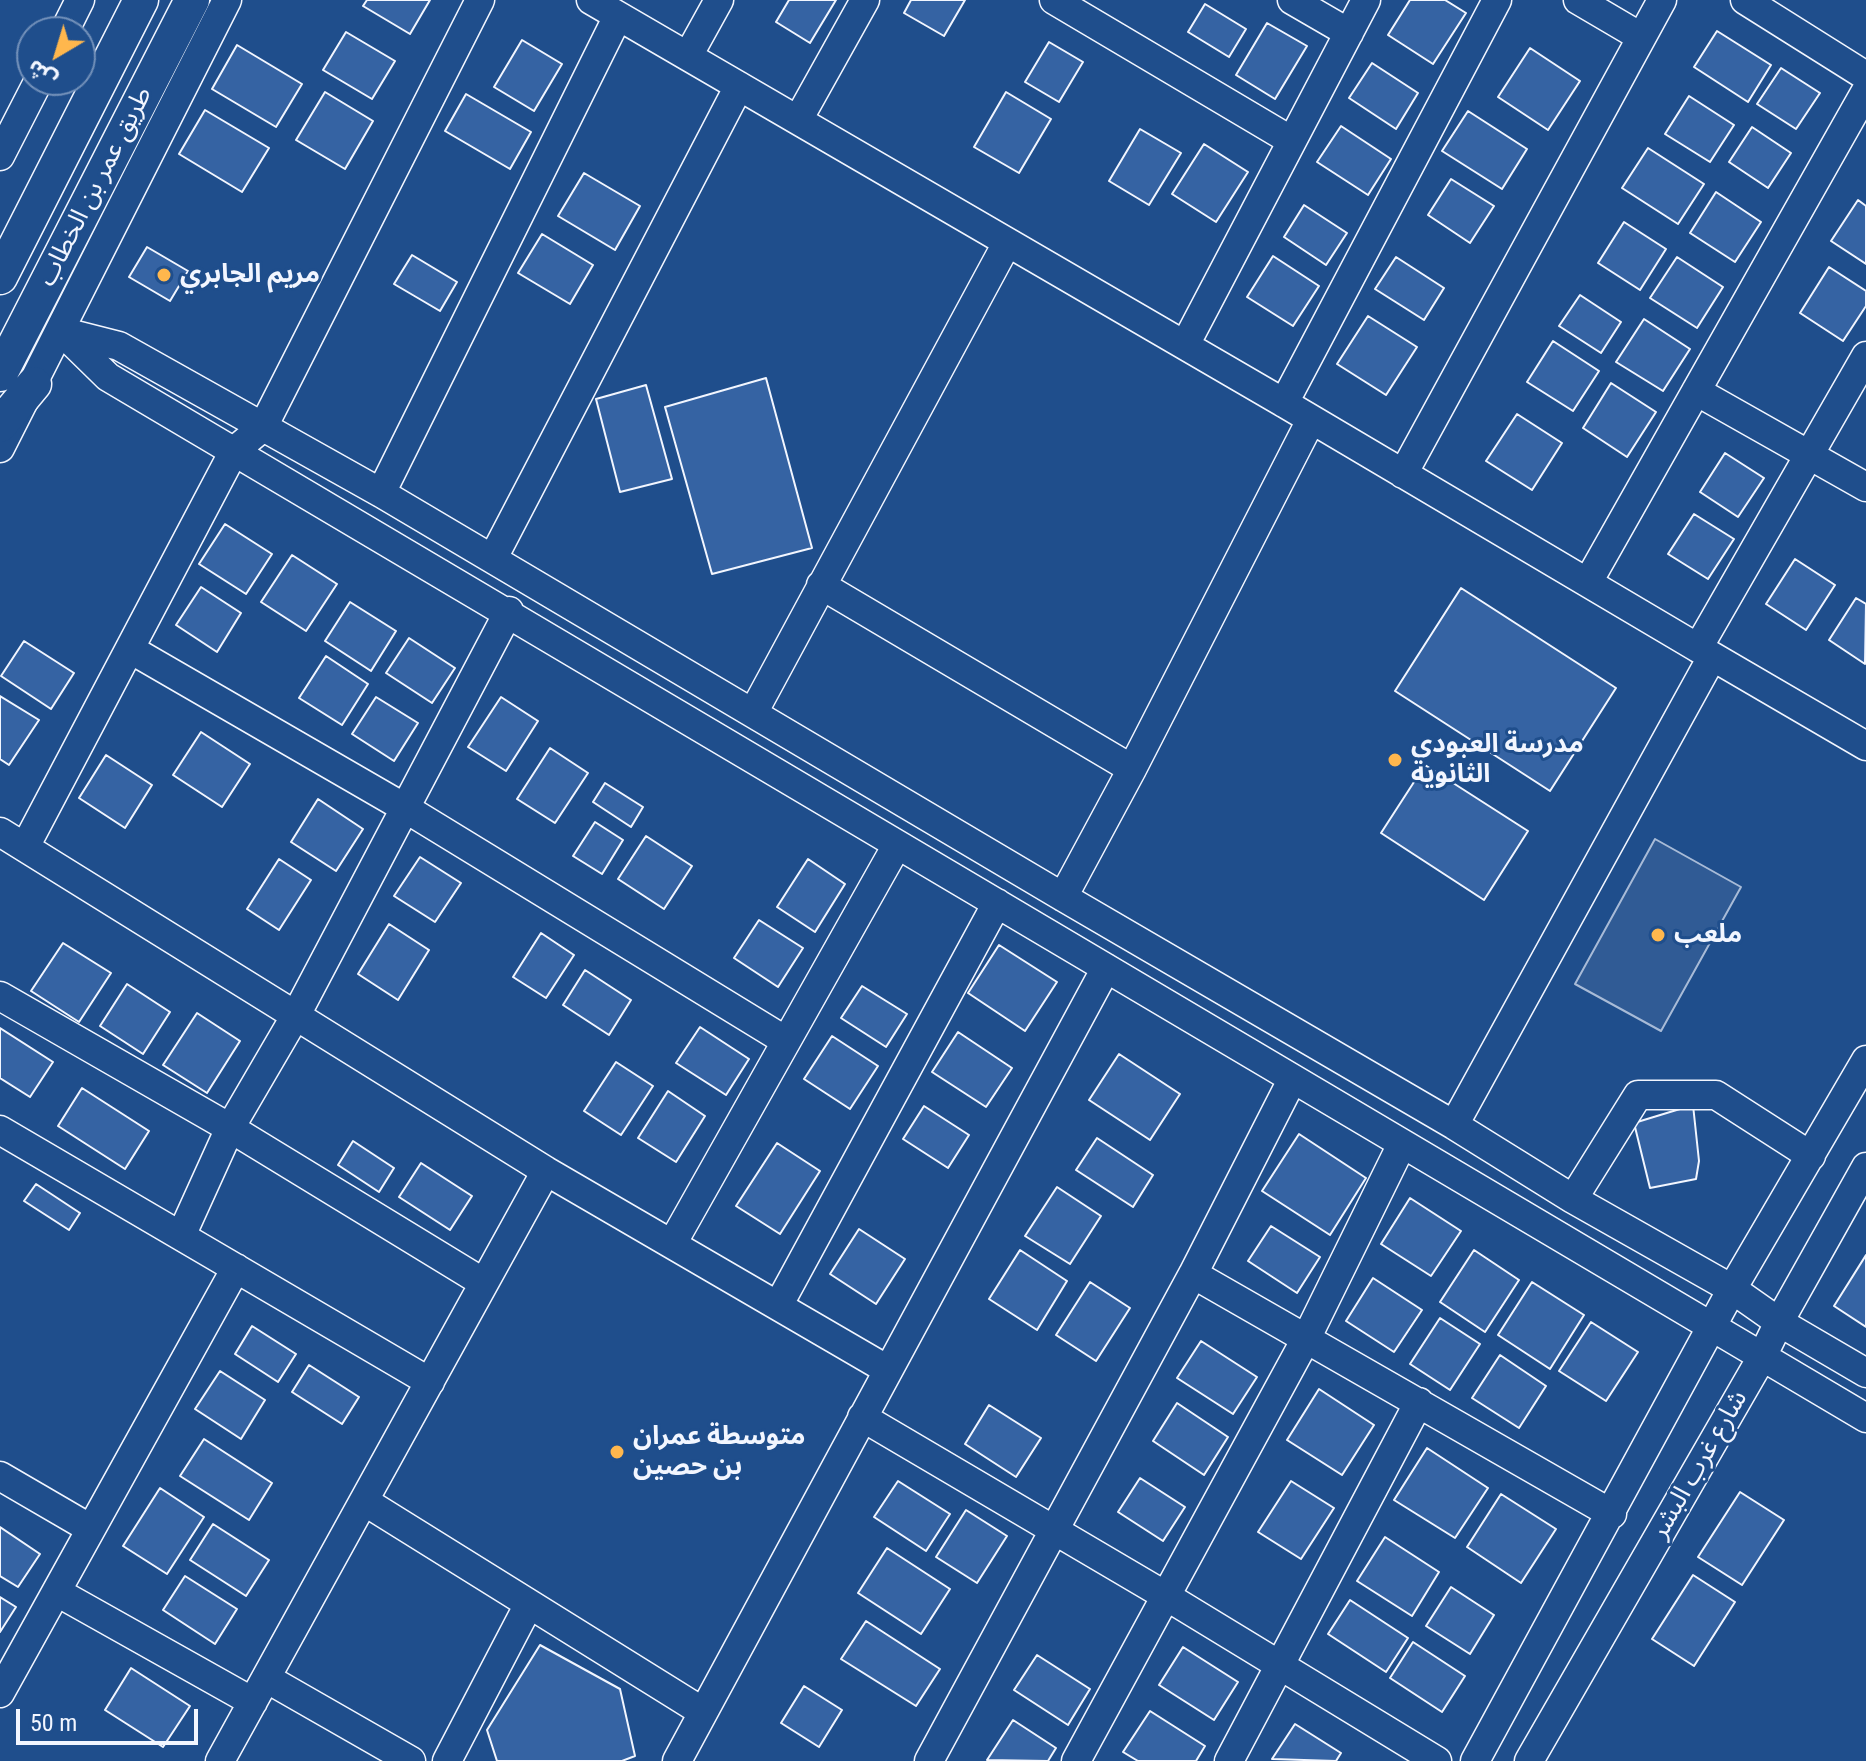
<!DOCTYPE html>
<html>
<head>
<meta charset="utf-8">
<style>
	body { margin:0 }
	#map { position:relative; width:1866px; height:1761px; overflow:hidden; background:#1f4e8c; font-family:"Roboto Condensed","Noto Sans Arabic",sans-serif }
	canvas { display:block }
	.north { position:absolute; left:16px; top:16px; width:80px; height:80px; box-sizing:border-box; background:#1f4e8c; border:2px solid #7391ba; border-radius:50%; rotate:218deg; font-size:22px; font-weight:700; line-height:32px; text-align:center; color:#f2f6ff }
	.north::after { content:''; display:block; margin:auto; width:28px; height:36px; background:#ffb74d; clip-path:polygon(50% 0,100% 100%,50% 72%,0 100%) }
	.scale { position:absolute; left:16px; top:1709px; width:182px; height:36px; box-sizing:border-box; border:4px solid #f2f6ff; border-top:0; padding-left:10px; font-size:24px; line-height:28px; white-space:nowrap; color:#f2f6ff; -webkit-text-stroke:6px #1f4e8c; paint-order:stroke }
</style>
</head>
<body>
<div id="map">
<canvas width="1866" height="1761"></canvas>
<div class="north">ش</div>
<div class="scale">50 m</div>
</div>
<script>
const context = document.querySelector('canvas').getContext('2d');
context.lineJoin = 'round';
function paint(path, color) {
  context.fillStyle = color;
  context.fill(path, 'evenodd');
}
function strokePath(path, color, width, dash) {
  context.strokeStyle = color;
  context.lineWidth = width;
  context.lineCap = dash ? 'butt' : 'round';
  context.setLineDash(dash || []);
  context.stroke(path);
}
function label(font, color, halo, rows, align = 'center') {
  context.font = font + ' "Roboto Condensed","Noto Sans Arabic",sans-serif';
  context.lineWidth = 6;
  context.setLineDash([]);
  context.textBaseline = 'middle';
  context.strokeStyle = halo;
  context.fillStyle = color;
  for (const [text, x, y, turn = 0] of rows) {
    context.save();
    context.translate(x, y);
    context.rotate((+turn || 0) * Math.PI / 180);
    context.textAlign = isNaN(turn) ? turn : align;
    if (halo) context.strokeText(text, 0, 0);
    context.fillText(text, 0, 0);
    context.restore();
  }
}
const green = new Path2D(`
	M1655,839L1741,887L1661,1031L1575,984Z`);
const building = new Path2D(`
	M367,0H430L410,34L363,6Z
	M789,0H836L810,43L776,22Z
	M911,0H965L944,36L904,13Z
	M1410,0H1445L1466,13L1433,64L1388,35Z
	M1205,4L1246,29L1229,57L1188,32Z
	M1267,23L1307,46L1275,99L1236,75Z
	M1717,31L1771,65L1748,102L1694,67Z
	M346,32L395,61L372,99L323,70Z
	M522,40L562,64L534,111L494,87Z
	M1049,42L1083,62L1059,102L1025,82Z
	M237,45L302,84L276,127L212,89Z
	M1530,48L1580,81L1548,130L1498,97Z
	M1372,63L1418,93L1396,129L1349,98Z
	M1781,68L1820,93L1796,129L1757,104Z
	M325,92L373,121L345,169L296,140Z
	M1006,92L1051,119L1019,173L974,147Z
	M466,94L531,132L510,169L445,131Z
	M1689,96L1734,125L1710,162L1665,134Z
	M205,110L269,148L242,192L179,154Z
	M1468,111L1527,149L1502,189L1442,151Z
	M1341,126L1391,159L1368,195L1317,162Z
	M1752,127L1791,153L1768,188L1729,162Z
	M1140,129L1181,153L1149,205L1109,181Z
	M1204,144L1248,172L1216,222L1172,194Z
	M1648,148L1704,184L1678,224L1622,188Z
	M584,173L640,206L615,250L558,216Z
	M1451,179L1494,206L1470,243L1428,215Z
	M1716,192L1761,222L1735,262L1690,233Z
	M1858,200L1866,206V264L1831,241Z
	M1304,205L1347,233L1326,265L1284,237Z
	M1624,222L1666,249L1640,290L1598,263Z
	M542,234L593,265L570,304L518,273Z
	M147,247L188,271L170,301L129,277Z
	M412,255L457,282L440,311L394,284Z
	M1273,256L1319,286L1293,326L1247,297Z
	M1396,257L1444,288L1424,320L1375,289Z
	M1677,257L1723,287L1697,328L1650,298Z
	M1829,267L1866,291V306L1843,341L1800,313Z
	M1580,295L1621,322L1601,353L1559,326Z
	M1368,316L1417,347L1386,395L1337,364Z
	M1644,319L1690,349L1663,391L1616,362Z
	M1553,341L1599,371L1573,411L1527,382Z
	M766,378L812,548L712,574L665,407Z
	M1611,383L1656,412L1627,457L1583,428Z
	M646,385L672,479L620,492L596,399Z
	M1517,414L1562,443L1532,490L1486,461Z
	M1725,453L1764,478L1738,517L1700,492Z
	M1694,514L1734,539L1708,579L1668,554Z
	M225,524L272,554L246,594L199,564Z
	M292,555L337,584L306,631L261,602Z
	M1795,559L1835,585L1806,630L1766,604Z
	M201,587L241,613L217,652L176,625Z
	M1461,588L1616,688L1550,791L1395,691Z
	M1856,598L1866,604L1865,664L1829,640Z
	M350,602L396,631L371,671L325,641Z
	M409,638L455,668L432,703L386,673Z
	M24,641L74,673L51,709L1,676Z
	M326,656L368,684L342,725L299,698Z
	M0,696L39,720L9,765L0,759Z
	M376,697L418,723L394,761L352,734Z
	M501,697L538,721L506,771L468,747Z
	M201,732L250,764L222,807L173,775Z
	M550,748L588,773L555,823L517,799Z
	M106,755L152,785L125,828L79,798Z
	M1425,765L1528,831L1484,900L1381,833Z
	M605,783L643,807L631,827L593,802Z
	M318,799L363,829L336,871L291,842Z
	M595,822L623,840L602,874L573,856Z
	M646,836L692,866L664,909L618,879Z
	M420,857L461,883L435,922L394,896Z
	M279,859L311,880L279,930L247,909Z
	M808,859L845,884L815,932L777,907Z
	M759,920L803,948L778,987L734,958Z
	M389,924L429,950L398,1000L358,974Z
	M541,933L574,955L546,998L513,977Z
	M63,943L111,973L79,1022L31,991Z
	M999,945L1057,982L1025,1031L968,993Z
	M585,970L631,1000L609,1035L563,1005Z
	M127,984L170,1012L143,1054L100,1026Z
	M862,986L907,1014L886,1047L841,1018Z
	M197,1013L240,1041L207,1093L163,1065Z
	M700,1027L749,1059L726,1095L676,1063Z
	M0,1028L53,1062L30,1097L0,1078Z
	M958,1032L1012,1068L986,1107L932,1072Z
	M832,1036L878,1066L850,1109L804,1079Z
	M1119,1054L1180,1094L1150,1140L1089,1100Z
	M616,1062L653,1086L621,1135L584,1111Z
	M82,1088L149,1131L125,1169L58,1126Z
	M668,1091L705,1116L676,1162L638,1138Z
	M1693,1105L1699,1161L1696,1179L1650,1188L1634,1123Z
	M924,1106L969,1135L948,1168L903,1139Z
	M1299,1134L1366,1178L1330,1235L1262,1191Z
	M1097,1138L1153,1175L1133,1207L1076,1170Z
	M353,1141L394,1168L379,1192L338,1165Z
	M777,1143L820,1171L780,1234L736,1206Z
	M421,1163L472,1196L450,1230L399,1197Z
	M36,1184L80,1213L69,1230L24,1201Z
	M1057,1187L1101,1216L1070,1264L1025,1236Z
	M1410,1198L1461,1231L1431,1276L1381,1244Z
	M1271,1226L1320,1257L1297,1293L1248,1261Z
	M859,1229L905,1259L876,1304L830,1274Z
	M1020,1250L1067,1281L1037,1330L989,1299Z
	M1474,1250L1519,1280L1485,1332L1440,1302Z
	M1866,1255V1327L1834,1306Z
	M1373,1278L1422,1310L1394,1352L1346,1321Z
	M1090,1282L1130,1308L1096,1361L1056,1335Z
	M1532,1282L1584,1315L1550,1369L1498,1335Z
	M1440,1318L1480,1344L1450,1390L1410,1364Z
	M1591,1322L1638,1352L1606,1401L1559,1371Z
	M252,1326L296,1354L278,1382L235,1354Z
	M1201,1341L1257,1377L1233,1414L1177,1378Z
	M1500,1355L1546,1386L1519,1428L1472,1398Z
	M309,1365L359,1397L342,1424L292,1392Z
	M220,1371L265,1400L241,1439L195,1409Z
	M1319,1389L1374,1425L1342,1475L1287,1440Z
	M1177,1403L1228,1437L1204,1475L1153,1441Z
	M989,1405L1041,1438L1016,1477L965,1444Z
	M204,1439L272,1483L249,1520L180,1476Z
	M1427,1448L1488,1488L1455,1538L1394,1500Z
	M1140,1478L1185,1507L1163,1541L1118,1512Z
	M898,1481L950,1514L926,1551L874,1517Z
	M1291,1481L1334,1508L1301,1559L1258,1532Z
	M160,1488L204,1517L167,1574L123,1546Z
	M1740,1492L1784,1520L1742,1585L1698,1557Z
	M1501,1494L1556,1529L1521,1583L1467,1547Z
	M966,1510L1007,1536L977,1583L936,1557Z
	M213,1524L269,1560L246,1596L190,1560Z
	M0,1527L40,1554L18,1587L0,1576Z
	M1385,1537L1439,1572L1412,1616L1357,1581Z
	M887,1548L950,1589L921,1634L858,1593Z
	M1693,1575L1735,1602L1694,1666L1652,1639Z
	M185,1576L237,1609L215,1644L163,1610Z
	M1451,1587L1494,1615L1470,1654L1426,1626Z
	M0,1597L16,1607L0,1632Z
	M1350,1600L1408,1638L1386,1672L1328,1634Z
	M866,1621L940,1669L916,1706L841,1659Z
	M1413,1642L1465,1676L1442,1712L1390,1678Z
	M540,1645L620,1689L635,1756L622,1761H497L487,1730Z
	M1183,1647L1238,1682L1214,1720L1159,1685Z
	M1037,1655L1090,1689L1068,1725L1014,1690Z
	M131,1668L190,1706L163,1747L105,1710Z
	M804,1686L842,1710L819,1747L781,1723Z
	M1150,1711L1205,1746L1196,1761H1138L1123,1752Z
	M1013,1720L1056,1748L1048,1761L987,1760Z
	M1295,1724L1341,1753L1336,1761L1272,1759Z`);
const minor = new Path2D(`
	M591,0L1284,403L1698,648
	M1054,0L1292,141
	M1292,0L1349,33
	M1578,0L1641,37
	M1745,0L1866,76
	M64,32L80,0
	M688,56L719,0
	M798,120L865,0
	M0,156L39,80
	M61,331L108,377C696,720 1278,1074 1866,1418
	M64,332L119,346L381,493L1063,897L1454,1125L1573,1199L1732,1289L1779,1322L1866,1373
	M1185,345L1366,0
	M1866,356L1698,648L1866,746
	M1696,391L1866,487
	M1284,403L1497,0
	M0,448L227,0
	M1403,474L1662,0
	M381,493L618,16
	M493,558L739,86
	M1588,582L1866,91
	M821,585L1132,769
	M130,649L405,808L786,1041
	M753,713L1007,243
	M0,832L546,1171L888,1370
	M25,847L234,451L263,427L480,0
	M1063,897L1132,769L1311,420
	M0,996L230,1128L484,1283
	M1454,1125L1712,657
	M0,1130L430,1382
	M1573,1199L1638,1095H1716L1811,1156
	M181,1236L230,1128L296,1015L509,611
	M672,1244L897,845
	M1193,1274L1612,1514
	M778,1306L997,903
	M862,1417L1166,1596L1437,1761
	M0,1476L91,1529
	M364,1501L703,1712
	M57,1592L253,1702
	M266,1678L411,1761
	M0,1693L236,1268
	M220,1761L546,1171
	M447,1761L529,1604
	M677,1761L1106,968
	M929,1761L1193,1274L1292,1080
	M1076,1761L1307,1337L1402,1144
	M1229,1761L1419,1402
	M1475,1761L1732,1289L1866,1060
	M1529,1761L1762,1357L1779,1322L1866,1167`);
const major = new Path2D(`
	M0,277L141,0
	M0,374L192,0
	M0,425L34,384`);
const markers = [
	[164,275,8,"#ffb74d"],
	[1395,760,8,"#ffb74d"],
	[1658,935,8,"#ffb74d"],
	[617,1452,8,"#ffb74d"]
];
const streetNames = [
	["طريق عمر بن الخطاب",96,187,-63],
	["شارع غرب البشر",1700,1465,-60]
];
const poiNames = [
	["مريم الجابري",180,275],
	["مدرسة العبودي",1411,745],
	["الثانوية",1411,775],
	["ملعب",1674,935],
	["متوسطة عمران",633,1437],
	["بن حصين",633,1467]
];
paint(green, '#305b95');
strokePath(green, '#a8bbd7', 2);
paint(building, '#3563a3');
strokePath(building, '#f2f6ff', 2);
strokePath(minor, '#f2f6ff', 31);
strokePath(major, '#f2f6ff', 37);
strokePath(minor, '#1f4e8c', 28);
strokePath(major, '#1f4e8c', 34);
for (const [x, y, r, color] of markers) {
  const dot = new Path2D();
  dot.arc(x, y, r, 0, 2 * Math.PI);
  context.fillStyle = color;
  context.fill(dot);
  strokePath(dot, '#1f4e8c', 3);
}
label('26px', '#f2f6ff', '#1f4e8c', streetNames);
label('bold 26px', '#f2f6ff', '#1f4e8c', poiNames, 'left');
</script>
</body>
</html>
